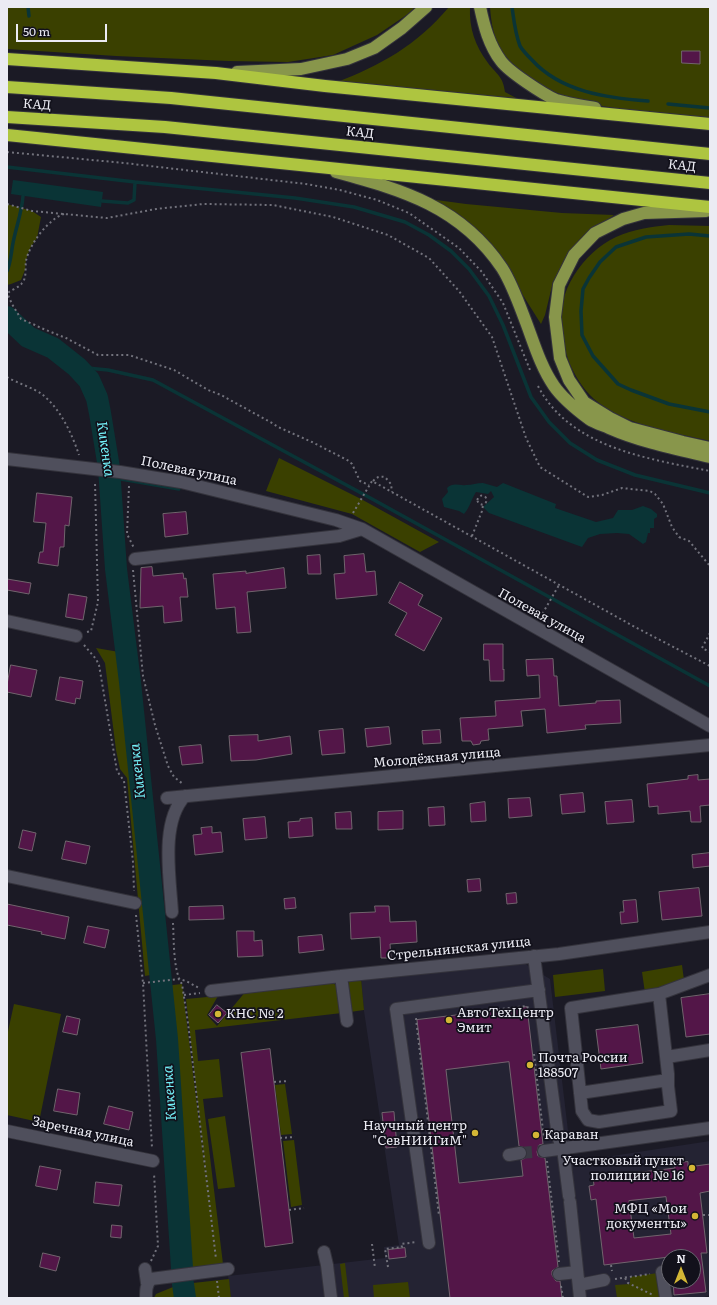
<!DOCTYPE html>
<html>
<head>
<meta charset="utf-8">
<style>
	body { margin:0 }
	#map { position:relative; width:717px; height:1305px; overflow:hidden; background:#1b1a25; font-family:Literata,serif }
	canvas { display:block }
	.frame { position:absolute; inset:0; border:8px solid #ebebf3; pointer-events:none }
	.north { position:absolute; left:661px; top:1249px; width:40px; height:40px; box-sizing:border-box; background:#12111b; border:1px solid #696871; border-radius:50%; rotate:0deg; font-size:11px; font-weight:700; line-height:16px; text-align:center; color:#ebebf3 }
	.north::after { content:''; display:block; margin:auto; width:14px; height:18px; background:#d3b635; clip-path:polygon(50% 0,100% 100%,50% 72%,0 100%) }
	.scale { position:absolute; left:16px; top:24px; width:91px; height:18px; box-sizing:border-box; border:2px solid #ebebf3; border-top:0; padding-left:5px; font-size:12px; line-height:14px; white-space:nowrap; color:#ebebf3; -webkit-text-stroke:3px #12111b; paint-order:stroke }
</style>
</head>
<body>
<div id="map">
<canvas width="717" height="1305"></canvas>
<div class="frame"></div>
<div class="north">N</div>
<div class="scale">50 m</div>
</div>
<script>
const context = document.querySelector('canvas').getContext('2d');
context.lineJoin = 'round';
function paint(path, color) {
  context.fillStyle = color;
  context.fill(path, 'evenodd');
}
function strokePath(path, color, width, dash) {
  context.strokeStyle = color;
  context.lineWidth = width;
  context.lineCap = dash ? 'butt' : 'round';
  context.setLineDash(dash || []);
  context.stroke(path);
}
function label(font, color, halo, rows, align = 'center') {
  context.font = font + ' Literata,serif';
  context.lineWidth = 3.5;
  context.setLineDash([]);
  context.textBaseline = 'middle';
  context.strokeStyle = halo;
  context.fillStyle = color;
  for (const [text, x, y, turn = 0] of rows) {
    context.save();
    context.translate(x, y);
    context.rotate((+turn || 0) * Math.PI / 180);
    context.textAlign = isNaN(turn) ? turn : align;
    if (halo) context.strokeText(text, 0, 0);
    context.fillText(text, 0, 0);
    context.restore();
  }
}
const built = new Path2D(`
	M522,962L550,979L571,1156L586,1160L710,1141V1295L701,1298H231L228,1276L385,1258L384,1247L399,1245L364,1011L361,978ZM669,1257H693V1281H669Z`);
const green = new Path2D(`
	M7,7H415L408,14L377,35L333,55L288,62L228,61L116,56L7,49Z
	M449,7H470C469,28 475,46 488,63C497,75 503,76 505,92L518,99L335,83C381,65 416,46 449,7Z
	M490,7H710V119C650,113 540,109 503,54C494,41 491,22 490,7Z
	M429,199L466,204L562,213L614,215L587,235L560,270L553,282L545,315L541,324L514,281Z
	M7,204L32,211L41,217L37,238L30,248L26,260L25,270L21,280L11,284L7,285Z
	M669,225L710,226V441C671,432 626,426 594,399C583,389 575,376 569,362C566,352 561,341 560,330C557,292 582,253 616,237C634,229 651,227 669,225Z
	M279,458L361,499L439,542L420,552L352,514L266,491Z
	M106,482L112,483L115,489L119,574L158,932L162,978L159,980L156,986V974L145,976L127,778L120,769L116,750L105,663L96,648L119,652L130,733L104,485Z
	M682,965L684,980L645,993L642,972Z
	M603,969L605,991L555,997L553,975Z
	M361,978L364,1010L350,1012L347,983L354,979Z
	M332,983L336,985L342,1013L195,1030L198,1061L219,1059L223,1097L203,1099L223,1264L187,1268L164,986L182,984L208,1194L186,999L218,996L207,1015L217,1026L246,991Z
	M14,1004L61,1014L39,1122L7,1115V1036Z
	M285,1084L292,1134L281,1135L275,1085Z
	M225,1116L235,1187L218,1189L208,1119Z
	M294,1140L302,1205L291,1207L283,1141Z
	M345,1263L349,1298H344L340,1264Z
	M658,1273L661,1298H617L615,1285L630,1284V1277Z
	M229,1279L231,1298H188L189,1297H193V1283Z
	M408,1282L410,1298H374L373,1285Z
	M173,1287L176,1297L182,1298H154L156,1294Z`);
const water = new Path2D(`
	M13,180L103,192L101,207L11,194Z
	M483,483L497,487L503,483L556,504L555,508L596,522L613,518L618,510H632L643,506L651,509L657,514V517L654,519V528H650V533H648L646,542L643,544L629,534L617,533L600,534L588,538L582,547L489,513L483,507L494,497L491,491L488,494L476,492C472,498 469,509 464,514L459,511L444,507L442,499L448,492L447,488C453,482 459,486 466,485C472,485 477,483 483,483Z`);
const stream = new Path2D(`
	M28,7L29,16
	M512,7C514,21 515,33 520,46C523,51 528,56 532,60C561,92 607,98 648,101
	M668,104L710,108
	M7,167L135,182L134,200L128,203L102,201
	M135,182L295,198L354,207L405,222L429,235L451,251L469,269L489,296L503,325L531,397L549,422L570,443L597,460L635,475L710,493
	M710,236L689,234L646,237L616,247L600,262L589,278L583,289L581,311L582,335L593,356L618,384L631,390L669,404L710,412
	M7,271C11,262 11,253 13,243C16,227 22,212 23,196
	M77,367L108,370L153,380L374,500L710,686
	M109,477L179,489`);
const river = new Path2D(`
	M7,317L28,337L53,348L77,367L89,380L97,398L100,413L109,468L116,569L130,682L167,1039L182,1268
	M183,1284L185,1298`);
const building = new Path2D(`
	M682,51H700V64L682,63Z
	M37,493L72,497L69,526L65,525L64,547H60L58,566L38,563L40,552H43L46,523L34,522Z
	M186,512L188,534L165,537L163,514Z
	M364,554L366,572L375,571L377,595L336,599L334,574L345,573L344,556Z
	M320,555L321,574H308L307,556Z
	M152,567L153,576L183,573L184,579L186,578L188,597H180L182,621L164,623L163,606L140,608L141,568Z
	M284,568L286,588L247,592L251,632L237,633L235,607L216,609L213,574L246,571V573Z
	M7,579L31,583L29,594L7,590Z
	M400,582L423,595L418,605L442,618L424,651L395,635L407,613L389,603Z
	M69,594L87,597L83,620L66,617Z
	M484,644H503V670L504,669V681H490L489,660H484Z
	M553,659L554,676H557L559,706L596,703V701L620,700L621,723L585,725L586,729L547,733L545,709L521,711L523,726L488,729L489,740L481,741L480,744L473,745L471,741H462L460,718L496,716L495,701L540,698L539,675L527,676L526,660Z
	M11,665L37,670L31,697L7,692V685Z
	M60,677L83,681L80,699L76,698L75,704L56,700Z
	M389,727L391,744L367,747L365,729Z
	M343,729L345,753L322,755L319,731Z
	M440,730L441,743L423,744L422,731Z
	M258,735V741L290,736L292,754L256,760L231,761L229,736Z
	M201,745L203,763L182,765L179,747Z
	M698,775V780L710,779V805L700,806L701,822H691L690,811L658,814V806L649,807L647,784L688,779V776Z
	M583,793L585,812L562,814L560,795Z
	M530,798L532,816L509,818L508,799Z
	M632,800L634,822L607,824L605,802Z
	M485,802L486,821L471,822L470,804Z
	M444,807L445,825L429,826L428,808Z
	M403,811V829L378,830V812Z
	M351,812L352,829H336L335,813Z
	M265,817L267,838L245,840L243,819Z
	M312,818L313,836L289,838L288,822L300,821V819Z
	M212,827V833L221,832L223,852L195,855L193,835L202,834L201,828Z
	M23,830L36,833L32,851L19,848Z
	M66,841L90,846L86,864L62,859Z
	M710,853V866L693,868L692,855Z
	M480,879L481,891L468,892L467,880Z
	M699,888L702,916L662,920L659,892Z
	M516,893L517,903L507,904L506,894Z
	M295,898L296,908L285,909L284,899Z
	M636,900L638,922L621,924L620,912H624L623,901Z
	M7,904L69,917L65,939L41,934L42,932L7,925Z
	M223,906L224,919L189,920V907Z
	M375,906H389L390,922L416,921L417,942L390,944L391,958H381L380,937L351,939L350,913L375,912Z
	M88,926L109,930L105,948L84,943Z
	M237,931H254V941L262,940L263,956L238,957Z
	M322,935L324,950L299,953L298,937Z
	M710,994V1034L686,1037L681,998Z
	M217,1005L227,1013L218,1023L209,1015Z
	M527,1007L543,1144L539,1145L537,1152L538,1156L545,1158L558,1267L552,1271V1275L556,1281H560L562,1298H450L417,1020ZM509,1062L519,1146L525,1148L527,1152L525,1158L521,1160L523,1176L459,1183L446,1070Z
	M67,1016L80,1019L77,1035L63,1032Z
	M638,1025L643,1063L601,1069L596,1030Z
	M270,1049L293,1243L265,1247L241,1053Z
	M58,1089L80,1093L77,1115L54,1111Z
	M109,1106L133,1112L129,1130L104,1124Z
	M394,1112L397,1147L386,1148L382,1113Z
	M688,1162V1167L710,1164V1191L700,1193L707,1253H701L706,1292L674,1295L673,1281H693V1257H669L604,1265L596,1199L591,1200L589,1186L594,1185L593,1178L675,1168L674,1163ZM666,1197L671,1234L634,1238L629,1201Z
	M40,1166L61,1170L57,1190L36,1186Z
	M96,1182L122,1185L119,1206L94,1203Z
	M112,1225L122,1226L121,1238L111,1237Z
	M405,1248L406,1257L389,1259L388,1250Z
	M43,1253L60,1257L56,1271L40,1267Z`);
const minorTunnel = new Path2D(`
	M520,1153L544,1151`);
const path = new Path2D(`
	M7,152L124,163L306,184L340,190L377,200L409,213L459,248L482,272L503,303L530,370
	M7,204L32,211L107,218L156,209L203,204L273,205L333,217L388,235L429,258L459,291L492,337L526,438L540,467L588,497L602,495L622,488L650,491L655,494L663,504L672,527L679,537L689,541L710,566
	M64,214C48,219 29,245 26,261C25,268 27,278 22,283C20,287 13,289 9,292L8,295L12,304L21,319L35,325L41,328L66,338L98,355H129L174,370L208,390L221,395L272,423L278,427L312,442L349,461L352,464L360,481L369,485
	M7,377C17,383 34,388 43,395C61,410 72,434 79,455
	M538,386C570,448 649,459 710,471
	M373,481C377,477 379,476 385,477L391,484L392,492
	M129,486L127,534L134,548
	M477.5 500a4.5 4.5 0 1 1 9 0a4.5 4.5 0 1 1-9 0Z
	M353,513L372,481L635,627L710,666
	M472,536L482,511L483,505
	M133,570L143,676L155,725L168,766L174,777L183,784
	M540,618L559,585
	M87,632L91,631L98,602L95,482
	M710,633L702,648L710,652
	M84,645L96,659L99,665L117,771L124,781L133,862L134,891
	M136,915L143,983L152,1148
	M173,923C174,940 173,971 182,984L188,1023L216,1259
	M143,983L179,979L186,981L199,988
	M184,995L200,993
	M463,1013L527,1006L528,1008
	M417,1019H416L439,1216
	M534,1054L544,1139
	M274,1082L288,1081
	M280,1138L295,1137
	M547,1161L559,1262
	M289,1210L304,1208
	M703,1215H710
	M372,1244L375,1268
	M151,1261L158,1246L154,1173
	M611,1265L612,1271
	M388,1267L385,1249L402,1247L401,1244L417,1242
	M625,1278L628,1283L653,1295
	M615,1279L650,1274
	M217,1281L219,1298
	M561,1286L563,1298`);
const minor = new Path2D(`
	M7,459L120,472L181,482L336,520L362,529L710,726
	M135,559L339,536L362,529
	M7,621L76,636
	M167,798L710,745
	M7,876L135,903
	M172,912C170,878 160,822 185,796
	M534,956L558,1137L563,1149L569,1196
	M341,976L347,1021
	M211,991L341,976L559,954L710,932
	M659,994L668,1074V1086L671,1111L599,1122L588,1120L582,1111L571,1008L659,994L710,975
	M667,1057L710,1050
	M580,1093L668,1080
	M7,1131L153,1161
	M544,1151L710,1128
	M509,1155L520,1153
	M570,1202L580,1298
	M429,1243L396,1009L539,990
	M324,1252L327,1265L331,1298
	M145,1269L147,1283
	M662,1272L666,1298
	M559,1274L577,1272
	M579,1285L604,1280
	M146,1298C146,1290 146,1285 151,1279L228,1269`);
const major = new Path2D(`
	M480,7C484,26 489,45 501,61C509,72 543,94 556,100C568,104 583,106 595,108
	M237,72L301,69L347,59L374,48L402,28L426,7
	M336,172C403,190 461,207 502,268C511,282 518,301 524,317C533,340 540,366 554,386C563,399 577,410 589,419C595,423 602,425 609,428C641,442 676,449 710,457
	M706,211L644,213L623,219L595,233L574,255L559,285L555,317L560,358L569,380L584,402L610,418L630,428L683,442L710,448`);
const highway = new Path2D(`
	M7,59L216,73L325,86L710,124
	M7,87L171,98L710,154
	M7,117L165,127L710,183
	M7,135L710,207`);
const markers = [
	[218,1014,4,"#d3b635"],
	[449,1020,4,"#d3b635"],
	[530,1065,4,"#d3b635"],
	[475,1133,4,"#d3b635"],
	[536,1135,4,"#d3b635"],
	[692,1168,4,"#d3b635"],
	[695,1216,4,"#d3b635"]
];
const streetNames = [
	["КАД",37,105,4],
	["КАД",360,133,6],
	["КАД",682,166,6],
	["Полевая улица",189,471,12],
	["Полевая улица",542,616,29],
	["Молодёжная улица",437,758,-5],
	["Стрельнинская улица",459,949,-6],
	["Заречная улица",83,1132,12]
];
const poiNames = [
	["АвтоТехЦентр",457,1013],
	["Эмит",457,1028],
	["КНС № 2",226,1014],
	["Почта России",538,1058],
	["188507",538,1073],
	["Научный центр",467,1126,"right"],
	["\"СевНИИГиМ\"",467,1141,"right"],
	["Караван",544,1135],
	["Участковый пункт",684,1161,"right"],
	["полиции № 16",684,1176,"right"],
	["МФЦ «Мои",687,1209,"right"],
	["документы»",687,1224,"right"]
];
const waterNames = [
	["Кикенка",105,449,82],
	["Кикенка",138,771,-96],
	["Кикенка",170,1093,-94]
];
paint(built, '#242333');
paint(green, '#3a4000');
paint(water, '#0a3436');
strokePath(stream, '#0a3436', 3.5);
strokePath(river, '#0a3436', 22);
paint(building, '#531648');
strokePath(building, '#71646d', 1);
strokePath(minorTunnel, '#3a3944', 12, [12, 6]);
strokePath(minor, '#34333c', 14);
strokePath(major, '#34333c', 14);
strokePath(highway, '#34333c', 14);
strokePath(path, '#72727c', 2, [2, 3]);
strokePath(minor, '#4f4f5c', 12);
strokePath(major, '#88964b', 12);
strokePath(highway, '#aec540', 12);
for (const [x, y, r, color] of markers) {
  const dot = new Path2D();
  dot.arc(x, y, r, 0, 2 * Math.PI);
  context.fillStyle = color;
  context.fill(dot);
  strokePath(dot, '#12111b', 1.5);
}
label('13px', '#ebebf3', '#12111b', streetNames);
label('13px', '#ebebf3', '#12111b', poiNames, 'left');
label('italic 14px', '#73f0f8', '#12111b', waterNames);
</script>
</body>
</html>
